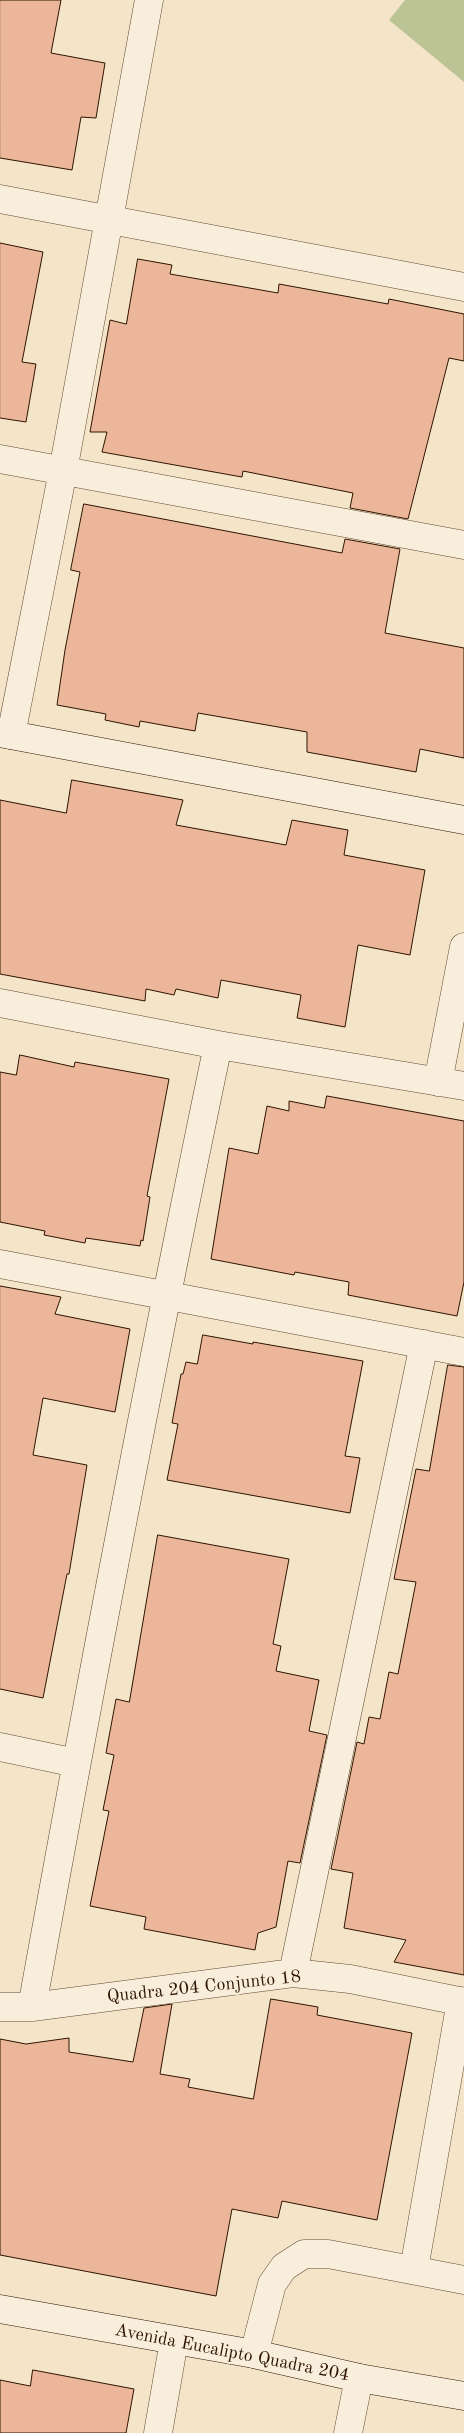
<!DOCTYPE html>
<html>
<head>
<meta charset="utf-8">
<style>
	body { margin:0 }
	canvas { display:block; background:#f5e5c8 }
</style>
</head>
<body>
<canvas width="464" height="2433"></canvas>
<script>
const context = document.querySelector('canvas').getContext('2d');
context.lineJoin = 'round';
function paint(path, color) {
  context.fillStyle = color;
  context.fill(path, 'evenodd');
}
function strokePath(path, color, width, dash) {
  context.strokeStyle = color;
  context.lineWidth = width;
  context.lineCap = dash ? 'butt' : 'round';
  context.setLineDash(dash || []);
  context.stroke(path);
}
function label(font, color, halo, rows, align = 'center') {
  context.font = font + ' "Old Standard TT",serif';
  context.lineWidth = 4.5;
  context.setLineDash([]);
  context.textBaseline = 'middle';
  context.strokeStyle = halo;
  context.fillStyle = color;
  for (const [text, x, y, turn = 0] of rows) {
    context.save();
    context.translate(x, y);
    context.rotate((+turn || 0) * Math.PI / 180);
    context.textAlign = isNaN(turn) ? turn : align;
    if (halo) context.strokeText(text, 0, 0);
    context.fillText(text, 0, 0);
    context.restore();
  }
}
const green = new Path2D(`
	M405,0H464V82L389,20Z`);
const building = new Path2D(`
	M0,0H61L51,53L105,63L96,118L81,117L72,170L0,158Z
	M0,243L43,252L22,362L36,364L26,422L0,418Z
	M138,259L172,265L170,274L278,293L279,284L388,304L389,299L464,314V361L449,358L408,519L350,508L353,493L243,471L242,477L102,452L107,432H90L110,320L126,324Z
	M84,504L342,553L345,539L400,549L385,633L464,648V758L420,749L416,772L307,752V732L198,713L195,731L140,721L139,727L105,720L106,714L57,705L65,650L80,572L71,570Z
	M72,780L183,800L176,825L286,845L292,820L348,830L344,855L425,870L410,955L358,945L345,1027L297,1018L301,995L221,980L218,998L176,989L174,995L146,989L145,1001L0,974V800L66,813Z
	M20,1055L74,1067L75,1062L169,1079L147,1196L150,1197L143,1241L141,1240L140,1246L86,1238L85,1243L44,1235L45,1231L0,1222V1072L16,1075Z
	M327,1096L464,1121V1282L457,1316L348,1295L349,1282L295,1272L294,1275L211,1259L229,1148L258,1154L267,1106L289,1111V1101L324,1108Z
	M0,1286L61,1297L55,1314L130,1329L115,1412L43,1398L33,1455L87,1465L69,1574H67L43,1698L0,1689Z
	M203,1335L253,1344V1342L363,1361L345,1456L360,1458L350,1513L167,1480L178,1424L172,1423L181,1374H183L186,1362L197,1364Z
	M448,1365L464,1367V1975L394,1962L406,1940L344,1928L353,1873L331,1869L357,1742L364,1744L369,1717L380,1719L389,1672L398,1674L416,1582L394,1579L416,1469L429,1471Z
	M158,1535L289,1559L273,1644L281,1646L276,1671L319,1680L309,1731L327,1735L300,1863L288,1861L276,1927L258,1933L255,1950L144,1929L146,1917L90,1906L109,1811L103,1810L114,1755L106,1753L116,1699L129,1702Z
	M271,1999L318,2007L317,2015L412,2033L377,2220L282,2201L278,2218L232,2209L216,2296L0,2255V2039L26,2044L69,2038V2052L133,2062L144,2008L172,2004L160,2074L190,2079L188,2087L253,2099Z
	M33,2370L134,2389L126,2433H0V2380L30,2386Z`);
const street = new Path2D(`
	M0,199L464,287
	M0,459L464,545
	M11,735L63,471L149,0
	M0,1003L218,1045L464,1086
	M438,1082L464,947
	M0,1264L464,1352
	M0,1747L76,1763
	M293,1973L424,1344
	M0,2007H32L293,1973L350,1979L464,2002
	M32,2007C90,1686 151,1365 218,1045
	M414,2269L461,2001
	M254,2354L272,2284L284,2267L304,2254H328L464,2280
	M158,2433L174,2341
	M348,2433L359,2378`);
const secondary = new Path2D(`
	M0,733L464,820
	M0,2309L254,2354L359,2378L464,2396`);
const streetNames = [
	["Quadra 204 Conjunto 18",204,1987,-6],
	["Avenida Eucalipto Quadra 204",232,2353,11]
];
paint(green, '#bcc495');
paint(building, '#ebb69a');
strokePath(building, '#2e1400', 1);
strokePath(street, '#604832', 29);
strokePath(secondary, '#2e1400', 29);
strokePath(street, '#f8eedb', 28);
strokePath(secondary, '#f8eedb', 28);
label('18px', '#2e1400', '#f8eedb', streetNames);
</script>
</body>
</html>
